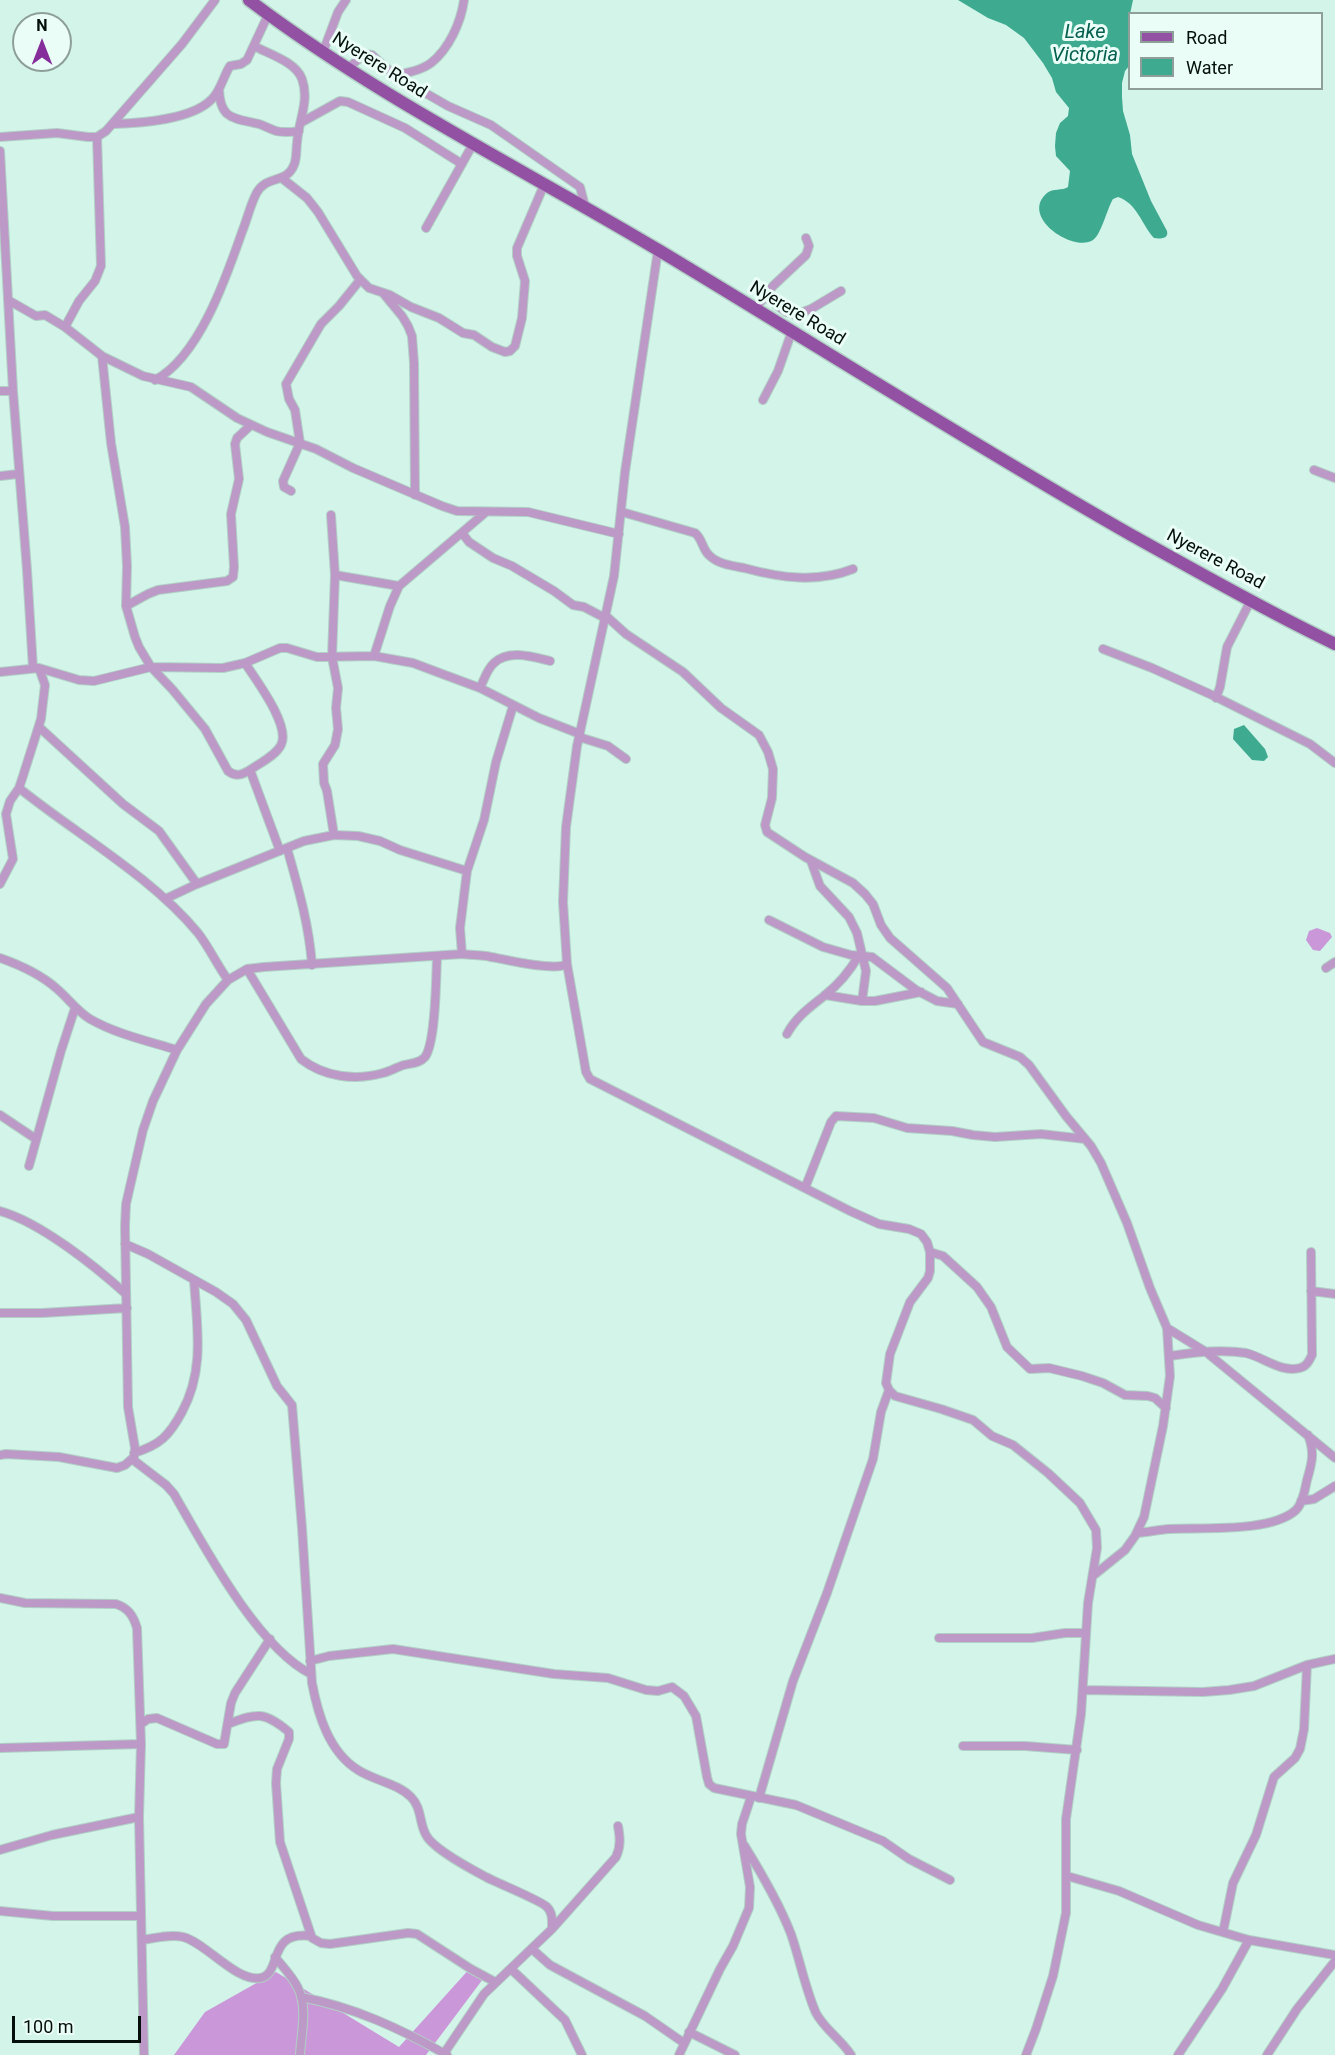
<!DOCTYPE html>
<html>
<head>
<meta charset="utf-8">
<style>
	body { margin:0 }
	#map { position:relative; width:1335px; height:2055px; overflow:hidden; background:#d2f4e9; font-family:Roboto,sans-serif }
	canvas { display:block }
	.legend { position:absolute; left:1128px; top:12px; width:195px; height:78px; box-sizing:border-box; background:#eafef7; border:2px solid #8e9e99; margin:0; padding:8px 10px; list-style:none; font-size:18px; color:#040e0b }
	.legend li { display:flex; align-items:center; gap:12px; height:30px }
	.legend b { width:30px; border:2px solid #8e9e99 }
	.north { position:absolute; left:12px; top:12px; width:60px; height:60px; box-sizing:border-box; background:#eafef7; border:2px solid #8e9e99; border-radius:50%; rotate:0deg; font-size:16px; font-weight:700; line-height:24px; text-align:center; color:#040e0b }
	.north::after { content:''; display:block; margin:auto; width:21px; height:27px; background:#852d9a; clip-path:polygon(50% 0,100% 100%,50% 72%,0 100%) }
	.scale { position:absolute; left:12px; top:2016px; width:129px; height:27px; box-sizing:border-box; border:3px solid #040e0b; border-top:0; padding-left:8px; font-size:18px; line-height:21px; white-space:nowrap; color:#040e0b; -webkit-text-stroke:4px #eafef7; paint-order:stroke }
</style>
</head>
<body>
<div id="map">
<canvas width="1335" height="2055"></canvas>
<ul class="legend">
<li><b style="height:8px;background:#9251a3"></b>Road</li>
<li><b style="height:16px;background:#3eaa90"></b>Water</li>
</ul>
<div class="north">N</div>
<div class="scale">100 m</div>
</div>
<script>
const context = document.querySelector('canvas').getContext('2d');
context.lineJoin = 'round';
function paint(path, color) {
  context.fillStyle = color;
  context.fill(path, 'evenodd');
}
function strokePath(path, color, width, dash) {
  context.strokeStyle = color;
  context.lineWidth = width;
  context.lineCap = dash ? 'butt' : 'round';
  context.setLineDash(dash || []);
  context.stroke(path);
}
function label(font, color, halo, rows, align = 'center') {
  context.font = font + ' Roboto,sans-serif';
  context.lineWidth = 6;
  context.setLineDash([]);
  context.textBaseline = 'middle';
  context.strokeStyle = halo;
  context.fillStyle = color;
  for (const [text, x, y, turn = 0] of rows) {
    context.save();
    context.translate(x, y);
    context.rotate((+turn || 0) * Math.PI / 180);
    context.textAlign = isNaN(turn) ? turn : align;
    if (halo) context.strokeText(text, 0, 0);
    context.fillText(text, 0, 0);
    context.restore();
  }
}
const forest = new Path2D(`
	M1317,928L1330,933L1332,937L1320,951L1313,950L1306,940L1309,931Z
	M472,1966L486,1975L426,2055H174L205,2012L276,1972L399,2047Z`);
const water = new Path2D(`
	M958,0H1133L1130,14L1129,66L1125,71L1122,83V97L1123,111L1130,135L1132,154L1151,201L1167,231C1169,239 1160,239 1154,238C1142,225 1137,203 1118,197L1113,199C1107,209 1101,235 1093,240C1074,253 1019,217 1047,193C1053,188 1062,191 1068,187L1070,171L1056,156L1055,146L1056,133L1060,123L1068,116L1069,108L1056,92L1052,78L1043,63L1024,38L1006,25L988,18Z
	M1244,725L1265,749L1268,757L1264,761L1252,760L1233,739L1234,729Z`);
const minor = new Path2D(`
	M323,52L338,12L346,0
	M348,68L365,54L372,55L394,75L448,106L491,125L580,187L586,210
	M394,75C406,73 420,71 431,63C449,49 461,22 464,0
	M219,89C220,120 234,118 259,124C265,126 270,129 276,131C284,133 291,132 299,131
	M302,122L340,101L348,102L405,128L462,164
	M114,124C141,123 192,120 212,99C221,90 223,77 230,66L241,64L247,60L268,15
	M0,137L57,133L88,137H97L106,131L182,44L215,0
	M0,151L13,391L27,570L33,668
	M283,179L307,198L318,212L357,276L369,288L390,295L411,307L439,318L463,333L474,335L492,347L505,352L510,351L515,346L522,318L525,281L517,256V248L544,185
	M426,228L473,144
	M383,293L402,316L408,326L412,336L414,363L415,495
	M765,297L786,312L795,315L811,309L841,291
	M8,300L36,316L45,315L65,327L102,356L143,376L191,387L237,418L267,432L316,449L353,468L442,506L457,511L528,512L619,534
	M755,309L773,286L806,255L809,246L806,238
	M65,327L79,301L95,281L101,266L97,137
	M102,356L111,443L125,527L127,566L126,606L135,637L139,647L151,667L172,689L205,729L228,771C237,778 244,774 253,768C262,762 276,755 281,745C291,726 256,680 245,663
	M155,380C199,357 226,278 242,232C247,220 250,206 256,194C266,174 286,185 294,165C297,158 296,150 297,143C298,122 310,101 302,79C296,62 269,54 254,46
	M0,391H13
	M763,400L778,371L792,331
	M1314,470L1335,478
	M0,476L18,474
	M291,491L284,487L283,481L300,443L295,410L289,399L286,384L321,324L339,306L360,280
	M622,512L695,533C703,539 702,550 710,556C718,564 733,566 744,568C781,578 817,583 853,569
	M331,515L335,575L332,657L338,688L336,708L338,729L335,745L323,764L324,783L327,791L334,835
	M462,533L469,542L493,558L512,566L554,591L573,605L584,607L605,618
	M335,575L399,586
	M126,606L148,594L158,590L227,581L233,577L234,567L231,514L239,479L235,444L237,438L251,425
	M605,615L626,634L683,672L721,708L759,735L768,752L773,769L772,798L765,825L767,832L805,857L853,883L865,894L873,904L881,925L890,938L947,988L983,1042L1020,1057L1029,1065L1066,1116L1091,1146L1101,1163L1127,1223L1150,1288L1167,1328L1170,1376L1163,1426L1144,1517L1135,1536L1125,1550L1094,1575
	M1103,649L1152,668L1212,695L1310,744L1335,763
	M374,656L390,606L399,586L486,512
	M0,672L39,668L79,680L94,681L151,667L223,668L245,663L280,648H287L317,657L374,656L413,663L445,675L480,688L539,718L580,734
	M480,688C484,680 487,669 494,663C509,649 533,657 550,661
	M1216,698L1220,687L1227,647L1251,600
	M39,727L123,804L159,831L197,884
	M579,737L608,746L626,759
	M250,770L280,851
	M19,788C76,834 151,876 198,933C209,947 217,965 228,980
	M287,848C298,887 309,924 312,965
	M811,861L820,886L849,917L857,933L866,971L862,1001
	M0,884L13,859L6,814L10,801L19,788L23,776L41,719L45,685L39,668
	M165,899L197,884L304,841L334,835L358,836L380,841L400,850L467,871
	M769,920L823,947L851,955L872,957L916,990L937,1001L958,1004
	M462,954L460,928L467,871L484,820L496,762L513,706
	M0,958C20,965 40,974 56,988C68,998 77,1011 90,1019C116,1034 148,1041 177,1050
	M567,964L586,1072L590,1079L850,1211L879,1224L909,1229L921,1234L927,1242L930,1252V1271L928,1278L910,1302L890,1354L886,1383L889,1390L895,1396L941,1409L973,1420L992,1436L1013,1445L1048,1473L1080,1503L1096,1530L1097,1548L1088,1603L1081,1714L1066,1819V1913L1053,1976L1036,2029L1026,2055
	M1326,968L1335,962
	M247,969L301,1059C324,1077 355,1081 383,1073C391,1071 397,1067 404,1065C412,1063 420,1063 425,1057C436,1042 436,977 437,957
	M825,995L862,1001H875L921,992
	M787,1034C796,1017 809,1008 824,996C838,985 850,971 859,955
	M0,1115L36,1139
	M29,1166L61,1051L75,1008
	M805,1188L831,1122L836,1116L874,1118L907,1128L952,1131L973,1135L995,1137L1041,1134L1085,1139
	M0,1211C40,1222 95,1266 126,1294
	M125,1244L148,1254L216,1292L233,1304L246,1320L277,1386L292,1405L302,1528L312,1683C318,1715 329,1752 358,1770C375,1781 397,1783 411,1797C422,1808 419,1823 426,1835C433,1849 471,1869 486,1877C497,1883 542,1901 547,1907C553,1913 552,1921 552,1929L484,1994L443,2055
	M930,1252L943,1256L977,1287L991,1307L1007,1347L1030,1369L1049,1368L1082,1376L1103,1383L1125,1395L1148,1396L1155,1398L1166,1408
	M1311,1291L1335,1294
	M0,1313H42L127,1308
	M1167,1328L1206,1352L1335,1458
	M1170,1356C1194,1352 1221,1349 1246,1353C1263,1357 1281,1373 1300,1368C1307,1366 1309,1361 1312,1355L1311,1252
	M134,1453C160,1445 169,1436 182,1412C205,1370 197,1327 194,1280
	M0,1455L6,1454L59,1457L117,1468L125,1465L134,1457L135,1448L128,1407L125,1226L126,1204L143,1130L153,1101L177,1050L206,1004L228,980L247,969L264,967L462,954C470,955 478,955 486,956C503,959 554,972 567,964L563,902L566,827L577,746L614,576L625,472L658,250
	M132,1459L166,1485L174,1494C204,1546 257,1647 311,1674
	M1301,1501L1314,1499L1335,1486
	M1137,1533C1148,1532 1158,1530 1169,1529C1201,1527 1271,1533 1296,1510C1303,1503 1305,1489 1307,1480C1312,1463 1315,1452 1308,1435
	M0,1598L25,1603L116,1604C128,1608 133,1615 137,1628L141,1744L139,1817L144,2055
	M939,1638H1032L1065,1633H1085
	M310,1661L329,1656L393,1649L554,1674L608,1678L646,1690L658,1691L672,1687L684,1696L696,1716L707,1777L709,1784L714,1788L796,1805L883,1841L909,1859L950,1880
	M1083,1690L1203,1692L1229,1690L1254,1686L1307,1665L1335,1659
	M141,1724L148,1719L157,1718L217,1744H224L231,1703L235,1693L270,1639
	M228,1724C257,1713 264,1711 289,1732V1739L277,1769L276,1783L280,1842L312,1938L321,1943L330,1944L408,1933L417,1934L471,1969L495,1982
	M963,1746H1025L1077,1750
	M0,1748L141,1744
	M759,1798L793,1681L827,1593L873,1459L881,1412L889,1390
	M744,1845C762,1874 779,1903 791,1934C800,1960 805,1988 816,2013C825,2030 841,2039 851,2055
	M0,1850L52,1835L139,1817
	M1067,1876L1119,1891L1198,1925L1249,1940L1335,1955
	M0,1911L53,1916H141
	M552,1929L616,1857C621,1846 620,1837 618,1826
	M1223,1932L1233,1883L1256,1835L1274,1777L1295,1758L1300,1749L1304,1729L1307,1665
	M142,1940C155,1938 171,1934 183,1937C205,1942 236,1982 260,1978C283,1974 266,1930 311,1936
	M532,1949L550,1965L645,2016L684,2043
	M275,1957C283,1967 293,1977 298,1988C308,2008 301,2034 300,2055
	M511,1969L565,2020L582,2055
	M301,1997C354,2007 401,2029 447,2055
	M689,2032L735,2055
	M679,2055L720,1969L733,1946L749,1908L750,1887L741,1834L742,1824L751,1797
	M1178,2055L1222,1989L1249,1940
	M1267,2055L1297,2009L1335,1961`);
const primary = new Path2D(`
	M249,0C377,97 523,169 660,251C818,346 973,445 1133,536C1200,573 1266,611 1335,644`);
const streetNames = [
	["Nyerere Road",379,66,32],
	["Nyerere Road",797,314,31],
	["Nyerere Road",1215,560,28]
];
const waterNames = [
	["Lake",1085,33],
	["Victoria",1085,56]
];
paint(forest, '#ca98d8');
paint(water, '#3eaa90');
strokePath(minor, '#b1cfc5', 10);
strokePath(primary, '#b1cfc5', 15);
strokePath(minor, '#bc99c6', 8);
strokePath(primary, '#9251a3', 12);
label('18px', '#040e0b', '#eafef7', streetNames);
label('italic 20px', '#06604f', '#eafef7', waterNames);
</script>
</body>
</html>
